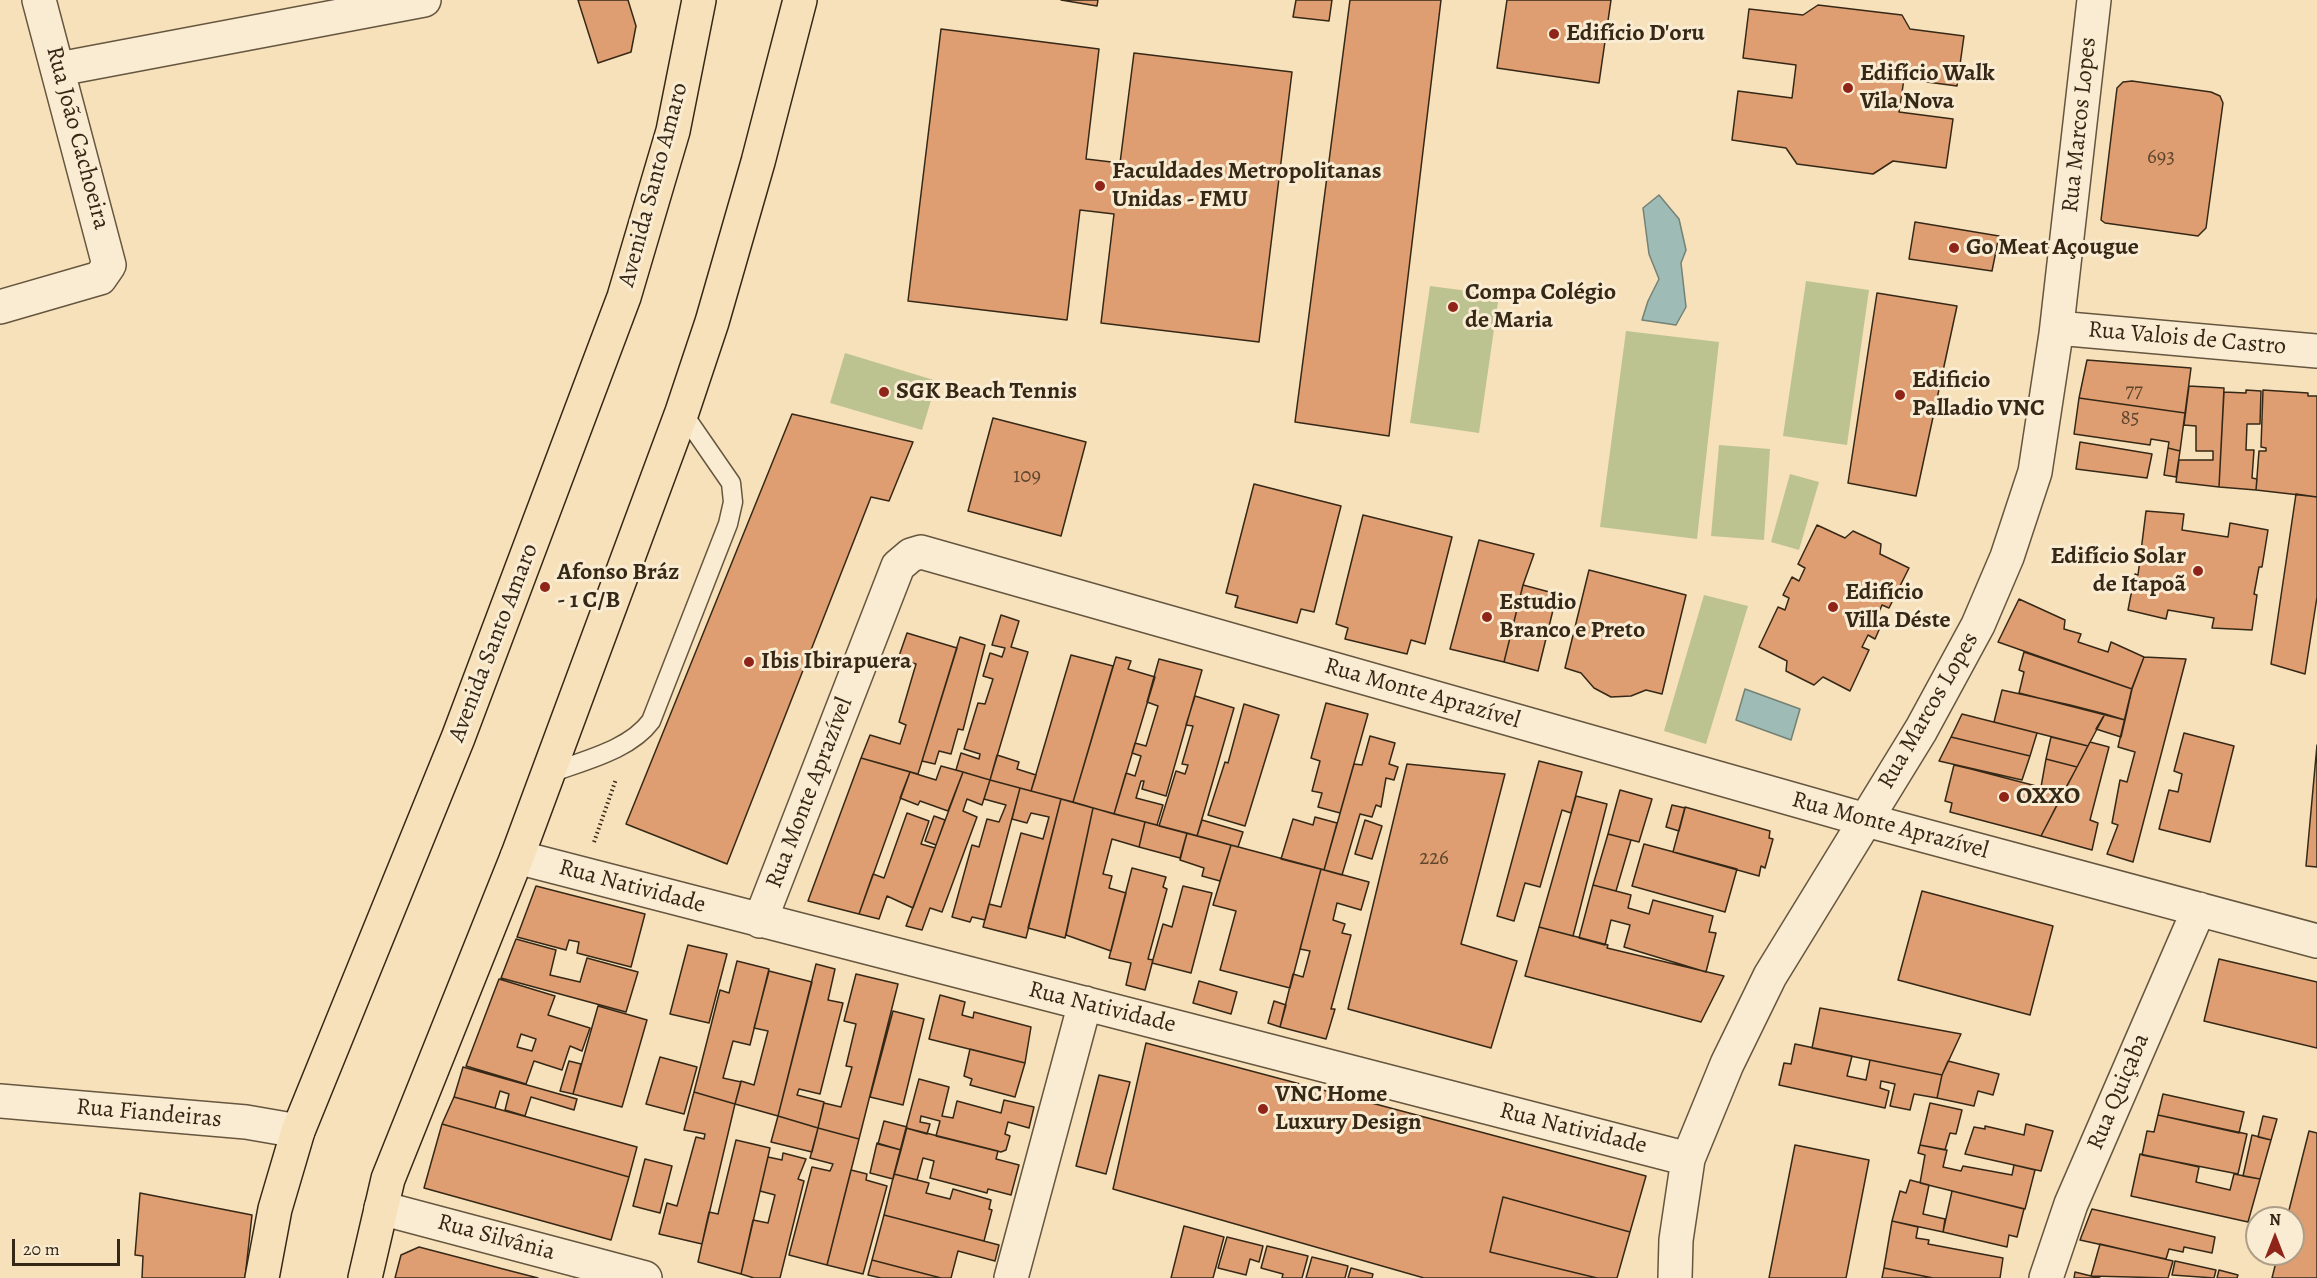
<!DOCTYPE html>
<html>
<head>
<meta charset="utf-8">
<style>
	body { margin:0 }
	#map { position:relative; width:2317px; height:1278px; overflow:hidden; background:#f7e1ba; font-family:Alegreya,serif }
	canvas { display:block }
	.north { position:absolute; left:2245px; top:1206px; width:60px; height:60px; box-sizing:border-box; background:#faecd2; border:2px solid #ac9e87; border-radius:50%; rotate:0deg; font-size:16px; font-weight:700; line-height:24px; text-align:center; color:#362816 }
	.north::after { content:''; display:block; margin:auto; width:21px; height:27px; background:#8f2418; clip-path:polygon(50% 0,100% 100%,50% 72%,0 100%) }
	.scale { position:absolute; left:12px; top:1239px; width:108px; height:27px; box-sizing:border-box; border:3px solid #362816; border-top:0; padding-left:8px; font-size:18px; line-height:21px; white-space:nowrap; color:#362816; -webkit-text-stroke:4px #faecd2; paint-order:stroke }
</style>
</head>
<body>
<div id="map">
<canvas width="2317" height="1278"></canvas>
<div class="north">N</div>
<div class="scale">20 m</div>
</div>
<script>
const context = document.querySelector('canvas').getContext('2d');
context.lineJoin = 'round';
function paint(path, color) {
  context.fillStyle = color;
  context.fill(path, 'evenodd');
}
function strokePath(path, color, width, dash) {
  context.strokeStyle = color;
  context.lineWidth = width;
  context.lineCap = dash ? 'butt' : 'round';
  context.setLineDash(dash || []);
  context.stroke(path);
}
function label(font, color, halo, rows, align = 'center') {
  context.font = font + ' Alegreya,serif';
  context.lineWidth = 6;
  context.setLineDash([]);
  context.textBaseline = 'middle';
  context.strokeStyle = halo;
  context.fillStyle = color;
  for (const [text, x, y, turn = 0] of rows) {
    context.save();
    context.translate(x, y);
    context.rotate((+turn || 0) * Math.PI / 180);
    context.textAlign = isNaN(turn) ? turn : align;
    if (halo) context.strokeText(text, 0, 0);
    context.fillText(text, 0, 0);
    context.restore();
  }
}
const green = new Path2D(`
	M1806,281L1869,290L1847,445L1783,436Z
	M1430,286L1499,295L1479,433L1410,423Z
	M1626,331L1719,342L1697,539L1600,527Z
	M845,353L937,381L922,430L830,403Z
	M1719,445L1770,449L1764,540L1711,536Z
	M1790,474L1819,482L1799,550L1771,542Z
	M1704,595L1748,606L1706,744L1664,731Z`);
const water = new Path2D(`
	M1659,195L1679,219L1686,250L1681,263L1686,307L1676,325L1642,320L1648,301L1659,279L1649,254L1643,208Z
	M1745,689L1800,709L1791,740L1736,720Z`);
const building = new Path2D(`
	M578,0H628L636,26L631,52L598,63Z
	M1061,0H1098L1097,6Z
	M1296,0H1332L1329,21L1293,17Z
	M1350,0H1441L1389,436L1295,422Z
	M1507,0H1611L1599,83L1497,68Z
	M1818,5L1902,15L1910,29L1964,36L1957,86L1904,79L1899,112L1953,119L1946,168L1893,161L1873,174L1797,164L1786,148L1732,140L1738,91L1792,98L1796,65L1743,58L1749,9L1803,15Z
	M941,29L1099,49L1086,159L1120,163L1134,53L1292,72L1259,342L1101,323L1114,214L1080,210L1067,320L908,301Z
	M2132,81L2211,92L2220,96L2223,103L2206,228L2198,236L2105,223L2101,220L2117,88L2123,82Z
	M1915,222L1999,236L1992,271L1909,259Z
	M1877,293L1957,306L1916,496L1848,483Z
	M2087,360L2191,368L2185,413L2079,398Z
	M2189,386L2224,388L2219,487L2176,482L2179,460H2213V451H2196V426L2184,425Z
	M2246,390L2261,391L2260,424H2247L2246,450H2254L2252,478L2257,479L2256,490L2219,487L2224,392L2246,393Z
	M2263,390L2308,393V396H2317V497L2256,490L2259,451H2266V448L2261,447Z
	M2079,398L2185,413L2180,451L2168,448L2169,442L2151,439L2150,445L2074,434Z
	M792,414L913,442L889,501L871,497L727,864L626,824Z
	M993,418L1086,442L1061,536L968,511Z
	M2080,442L2152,454L2147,478L2076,469Z
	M2168,448L2180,451L2176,477L2164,475Z
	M1254,484L1341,506L1314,612L1301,609L1297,623L1235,607L1238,596L1226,593Z
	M2296,494L2317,497V597L2305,674L2271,664Z
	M2146,511L2184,514L2182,530L2228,537L2230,523L2268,530L2262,567H2259L2254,594L2257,595L2252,630L2212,628L2214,618L2168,610L2166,619L2128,610L2135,574L2138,575Z
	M1363,515L1452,537L1425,644L1411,640L1407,654L1345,639L1348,628L1336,624Z
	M1817,525L1845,538L1853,531L1881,544L1880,554L1909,568L1889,608L1882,605L1877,617L1883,621L1875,639L1868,635L1862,647L1869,650L1850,691L1823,677L1814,685L1786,671L1787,661L1759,647L1778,607L1785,610L1789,598L1783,595L1792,577L1799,581L1805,568L1798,564Z
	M1479,540L1534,554L1523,585L1504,662L1450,649Z
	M1589,570L1686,595L1662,694L1646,690L1631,696L1611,697L1594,688L1581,673L1565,668Z
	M1523,585L1557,594L1538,671L1504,662Z
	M2019,599L2065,620L2064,629L2081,634L2078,642L2108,652L2111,642L2144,657L2132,689L1998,642Z
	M1001,615L1019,621L1011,647L1028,652L990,780L956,770L961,753L979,759L980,754L964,749L978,703L985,704L993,679L983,676L990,653L1002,657L1005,648L992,645Z
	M907,633L957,648L918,774L861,758L870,735L900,744L906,725L899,722L916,664L898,659Z
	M960,637L985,645L963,730L958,729L951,754L939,751L935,764L922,761Z
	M2024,652L2132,689L2125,720L2019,693L2024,672L2019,670Z
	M1071,655L1113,666L1073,802L1031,791Z
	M1116,657L1131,661L1128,669L1155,677L1114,814L1073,802Z
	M2144,657L2186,659L2133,862L2107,854L2118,825L2112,823L2120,780L2127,782L2135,752L2118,747L2132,688Z
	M1159,659L1202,670L1166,796L1142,789L1144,781H1141L1136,798L1163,805L1157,825L1114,814L1126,773L1135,776L1141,756L1132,753L1135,743L1146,746L1158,706L1147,702Z
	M2002,690L2070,705L2105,714L2088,746L1994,722Z
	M1195,696L1234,708L1197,836L1159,826L1176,771L1185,774L1188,765L1182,764L1193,726L1186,725Z
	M1326,703L1368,714L1340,813L1318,807L1322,793L1312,791L1320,761L1311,758Z
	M1244,704L1279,715L1245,826L1208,815L1225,762L1228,763Z
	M1962,714L2037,733L2030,756L1951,737Z
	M2105,714L2125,720L2121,737L2096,729Z
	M2184,733L2234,746L2210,842L2159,829L2169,790L2178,792L2182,774L2174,771Z
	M1370,736L1395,743L1389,764L1398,767L1394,780L1386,778L1381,807L1376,805L1372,817L1360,814L1342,875L1324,870L1354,764L1362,765Z
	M1951,737L2030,756L2022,780L1939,761Z
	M2051,737L2088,746L2077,767L2046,759Z
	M2090,742L2109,747L2090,820L2098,823L2092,850L2041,836Z
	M2317,745V867L2306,866Z
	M997,755L1019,762L1017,769L1036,775L1031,791L990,780Z
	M861,758L910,772L859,914L808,901Z
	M2046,759L2077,767L2063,793L2041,787Z
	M1539,761L1582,772L1571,813L1562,810L1540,887L1525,883L1514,921L1497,916Z
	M1407,764L1505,774L1461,944L1517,961L1491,1048L1348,1009Z
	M1954,765L1971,769L2063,793L2041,836L1950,812L1952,803L1945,801Z
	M941,766L963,772L948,811L920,801L918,805L900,798L910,772L936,780Z
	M963,772L990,780L982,805L967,799L963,811L977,817L942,912L930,908L922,930L906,926Z
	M990,780L1020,788L985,920L972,917L970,922L952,917L972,845L979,847L987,819L999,822L1006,805L984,799Z
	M1020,788L1061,799L1026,938L983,927L989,904L1001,907L1021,833L1043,839L1049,817L1031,813L1027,823L1012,819Z
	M1620,790L1652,799L1639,842L1608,834Z
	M1576,796L1607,804L1573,936L1539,927Z
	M1061,799L1093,808L1065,938L1028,928Z
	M1672,805L1685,808L1679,831L1666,827Z
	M1685,807L1770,831L1769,838L1773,839L1765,868L1761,866L1759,876L1673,852Z
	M1093,808L1145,822L1139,847L1112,839L1103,874L1112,876L1109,888L1126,893L1111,951L1066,935Z
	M907,813L929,821L921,844L935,848L913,908L887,896L879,919L859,914L873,874L884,878Z
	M934,816L945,820L936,845L925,841Z
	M1315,817L1337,823L1324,870L1281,859L1293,819L1313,825Z
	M1202,820L1243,832L1238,847L1197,836Z
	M1365,820L1382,826L1372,859L1355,854Z
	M1145,822L1187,833L1180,858L1139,847Z
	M1187,833L1231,845L1220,881L1202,876L1204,868L1180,860Z
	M1608,834L1631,840L1616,891L1593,885Z
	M1644,844L1737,869L1725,912L1632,886Z
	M1231,845L1321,869L1290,988L1220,970L1236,911L1213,905Z
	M1132,868L1166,877L1163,887L1167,889L1148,959L1153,960L1145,990L1126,985L1131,963L1109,958Z
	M1321,869L1369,882L1361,910L1337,903L1333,920L1345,924L1342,933L1351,935L1331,1009H1335L1326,1039L1280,1027L1293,974L1303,977L1310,951L1300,949Z
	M1593,885L1631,895L1628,908L1649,914L1653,900L1713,916L1709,932L1716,933L1706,972L1624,947L1630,925L1611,920L1605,945L1579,938Z
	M536,886L645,914L631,967L577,953L579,942L569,940L566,950L517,937Z
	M1183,886L1212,893L1191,973L1152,963L1163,924L1172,927Z
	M1922,891L2053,926L2030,1015L1898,980Z
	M1539,927L1608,945L1607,948L1724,976L1701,1022L1525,976Z
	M516,939L556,950L550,975L580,982L587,958L638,972L626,1012L501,978Z
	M688,945L727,954L709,1023L670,1014Z
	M2219,959L2317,982V1048L2204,1021Z
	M737,961L769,969L750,1045L733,1041L723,1078L741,1082L735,1104L694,1092L720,990L729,993Z
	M816,964L835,969L828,1000L843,1003L820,1094L799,1089L797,1095L824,1102L818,1128L778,1116Z
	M769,971L812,982L778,1116L735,1104L741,1081L754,1085L768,1031L754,1028Z
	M856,974L898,984L859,1139L818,1128L824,1103L841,1107L852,1067L846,1066L856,1024L844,1021Z
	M499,979L555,996L548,1015L590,1028L582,1051L570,1046L562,1070L534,1061L526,1084L466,1066ZM521,1034L536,1039L532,1051L517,1047Z
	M1199,981L1237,992L1231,1014L1193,1003Z
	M940,995L965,1002L962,1015L973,1018L974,1012L1031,1027L1025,1063L929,1039Z
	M1274,1001L1286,1005L1280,1027L1268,1023Z
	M598,1006L647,1020L622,1107L573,1094Z
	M1820,1008L1961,1034L1942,1075L1812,1048Z
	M893,1011L924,1019L903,1105L870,1097Z
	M1146,1043L1646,1176L1630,1232L1503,1197L1490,1252L1597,1278H1424L1113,1189Z
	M1795,1044L1852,1056L1847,1076L1866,1080L1870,1060L1942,1075L1937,1098L1914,1094L1910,1110L1890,1106L1895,1084L1881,1081L1880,1088L1889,1091L1885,1108L1779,1085L1784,1063L1791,1064Z
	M970,1049L1025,1063L1015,1097L970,1085L972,1079L964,1076Z
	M660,1057L697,1067L684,1114L646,1104Z
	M569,1061L581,1064L573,1094L560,1091Z
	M1948,1061L1999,1074L1993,1095L1978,1091L1974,1106L1937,1098L1942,1075Z
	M463,1067L577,1099L574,1110L531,1097L525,1116L505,1110L509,1094L500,1091L495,1108L454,1097Z
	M1099,1075L1130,1082L1106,1174L1076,1166Z
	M919,1079L949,1087L942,1116L953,1118L957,1101L1001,1113L1004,1100L1034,1107L1029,1128L1008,1122L1005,1134L1010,1136L1006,1150L1001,1152L936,1136L940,1121L921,1116L920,1122L930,1124L927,1134L906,1128Z
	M694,1092L735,1104L702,1244L659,1234L667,1203L677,1206L696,1137L704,1139L705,1134L684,1130Z
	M2163,1094L2244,1112L2239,1133L2158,1115Z
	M454,1097L637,1147L629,1177L442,1124Z
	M1930,1103L1962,1110L1956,1134L1950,1133L1945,1150L1920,1145Z
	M2158,1115L2247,1134L2238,1174L2142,1155L2147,1131L2154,1132Z
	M778,1116L818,1128L812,1152L771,1142Z
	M2263,1116L2277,1119L2271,1140L2258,1137Z
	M884,1121L907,1127L901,1150L878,1144Z
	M442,1124L629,1177L611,1240L424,1188Z
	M2026,1124L2053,1131L2041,1171L1965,1154L1974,1127L1985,1129V1126L2024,1135Z
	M818,1128L859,1139L827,1265L789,1255L812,1167L830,1171L833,1164L810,1158Z
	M906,1128L998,1151L996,1159L1019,1165L1011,1195L988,1189L987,1193L930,1178L934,1161L923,1158L917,1180L894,1174Z
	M2309,1131L2317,1133V1278H2272L2278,1254H2293V1218H2287Z
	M2252,1135L2271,1140L2260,1179L2243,1176Z
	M736,1140L770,1148L741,1274L698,1262L709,1212L718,1214Z
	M877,1143L901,1150L893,1179L870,1173Z
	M1795,1145L1869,1160L1846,1278H1769Z
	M1920,1145L1947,1150L1943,1167L1961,1171L1963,1166L2012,1175L2014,1165L2035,1170L2025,1209L1920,1183L1925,1155L1918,1153Z
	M783,1153L806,1159L798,1179L804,1181L780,1278H754L741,1274L753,1220L768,1223L775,1195L760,1191L768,1157L782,1160Z
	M2140,1154L2199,1167L2196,1182L2230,1190L2234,1174L2260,1179L2248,1222L2131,1196Z
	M645,1159L672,1166L660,1213L633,1206Z
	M851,1170L867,1174L866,1180L887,1186L863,1274L827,1265Z
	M894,1174L929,1183L926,1193L950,1199L953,1189L991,1200L989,1209L992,1210L984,1241L884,1215Z
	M1910,1180L1929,1185L1923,1214L1945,1219L1943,1232L1892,1221L1900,1191L1906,1193Z
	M1952,1191L2024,1209L2017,1237L2009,1235L2007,1247L1943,1232Z
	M140,1193L252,1215L245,1278H142L143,1256L135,1255Z
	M1503,1197L1630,1232L1617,1278H1597L1490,1252Z
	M2092,1209L2215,1237L2212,1253L2184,1247L2183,1252L2169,1249L2166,1259L2080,1240Z
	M884,1215L999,1245L995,1261L958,1251L951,1278H941L872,1260Z
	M1892,1221L1918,1227L1916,1238L1929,1240L1928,1244L2003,1258L2000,1278H1933L1884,1268Z
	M1184,1226L1224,1237L1213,1278H1171Z
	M1227,1237L1263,1246L1259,1262L1250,1259L1246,1275L1218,1268Z
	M2100,1244L2173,1261L2168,1278L2091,1276Z
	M1267,1246L1308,1256L1302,1278H1282L1283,1274L1261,1268Z
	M419,1247L507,1270L538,1278H395L401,1255Z
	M1312,1257L1348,1266L1345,1278H1306Z
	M872,1260L941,1278H881L868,1275Z
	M2175,1261L2216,1270L2214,1278L2172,1275Z
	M1351,1268L1373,1274L1372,1278H1348Z
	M1884,1268L1933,1278H1882Z
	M2219,1270L2238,1275L2237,1278H2217Z
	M2075,1272L2091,1276L2100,1278H2074Z`);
const path = new Path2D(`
	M594,842L616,779`);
const service = new Path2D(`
	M548,774C581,761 629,751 651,721L728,524L733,502L731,483L682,412`);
const minor = new Path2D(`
	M59,69L424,0
	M0,307L100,278L109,265L39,0
	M2057,328L2317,351
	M517,857L1688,1159
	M760,921L898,566L911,555L921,552L1866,820L2317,941
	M0,1101L246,1122L298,1131
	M381,1208L645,1278
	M1011,1278L1085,1003
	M1675,1278L1676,1240L1688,1159L1727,1064L1770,976L1921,730L1978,625L2007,557L2035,472L2056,334L2094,0
	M2046,1278L2071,1204L2199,909`);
const primary = new Path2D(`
	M262,1278L275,1209L298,1131L458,738L624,297L673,131L699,0
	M365,1278L388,1179L517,857L682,412L712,322L758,162L800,0`);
const markers = [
	[1554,34,6,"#8f2418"],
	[1848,88,6,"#8f2418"],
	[1100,186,6,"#8f2418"],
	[1954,248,6,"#8f2418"],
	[1453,307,6,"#8f2418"],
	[884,392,6,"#8f2418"],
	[1900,395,6,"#8f2418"],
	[2198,571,6,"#8f2418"],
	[545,587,6,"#8f2418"],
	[1833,607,6,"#8f2418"],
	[1487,617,6,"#8f2418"],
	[749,662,6,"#8f2418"],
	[2004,797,6,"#8f2418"],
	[1263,1109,6,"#8f2418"]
];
const numberNames = [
	["693",2161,158],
	["77",2134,392],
	["85",2130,419],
	["109",1027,477],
	["226",1434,859]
];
const poiNames = [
	["Edifício D'oru",1566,34],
	["Edifício Walk",1860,74],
	["Vila Nova",1860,102],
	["Faculdades Metropolitanas",1112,172],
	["Unidas - FMU",1112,200],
	["Go Meat Açougue",1966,248],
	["Compa Colégio",1465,293],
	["de Maria",1465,321],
	["Edificio",1912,381],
	["Palladio VNC",1912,409],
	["SGK Beach Tennis",896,392],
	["Edifício Solar",2186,557,"right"],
	["de Itapoã",2186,585,"right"],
	["Afonso Bráz",557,573],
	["- 1 C/B",557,601],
	["Edifício",1845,593],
	["Villa Déste",1845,621],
	["Estudio",1499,603],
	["Branco e Preto",1499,631],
	["Ibis Ibirapuera",761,662],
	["OXXO",2016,797],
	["VNC Home",1275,1095],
	["Luxury Design",1275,1123]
];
const streetNames = [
	["Rua Marcos Lopes",2080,125,-84],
	["Rua João Cachoeira",77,138,75],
	["Avenida Santo Amaro",654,185,-75],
	["Rua Valois de Castro",2187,339,5],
	["Avenida Santo Amaro",494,643,-69],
	["Rua Monte Aprazível",1422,694,16],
	["Rua Marcos Lopes",1929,711,-60],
	["Rua Monte Aprazível",810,793,-69],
	["Rua Monte Aprazível",1890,826,15],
	["Rua Natividade",632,887,15],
	["Rua Natividade",1102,1008,14],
	["Rua Quiçaba",2119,1092,-67],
	["Rua Fiandeiras",149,1114,5],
	["Rua Natividade",1573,1129,14],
	["Rua Silvânia",496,1238,15]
];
paint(green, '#bcc391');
paint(water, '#9ebcb5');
strokePath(water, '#748175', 1.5);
paint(building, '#de9e72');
strokePath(building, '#362816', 1.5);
strokePath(service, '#66563f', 21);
strokePath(minor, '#66563f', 36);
strokePath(primary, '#362816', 36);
strokePath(path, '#362816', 4, [1.5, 3]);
strokePath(service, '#faecd2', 18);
strokePath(minor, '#faecd2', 33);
strokePath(primary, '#f7e1ba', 33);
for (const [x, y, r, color] of markers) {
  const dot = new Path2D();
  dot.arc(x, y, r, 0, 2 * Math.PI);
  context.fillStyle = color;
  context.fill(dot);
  strokePath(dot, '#faecd2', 2);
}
label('21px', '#60462d', null, numberNames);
label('bold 24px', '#362816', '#faecd2', poiNames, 'left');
label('24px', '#362816', '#faecd2', streetNames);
</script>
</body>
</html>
